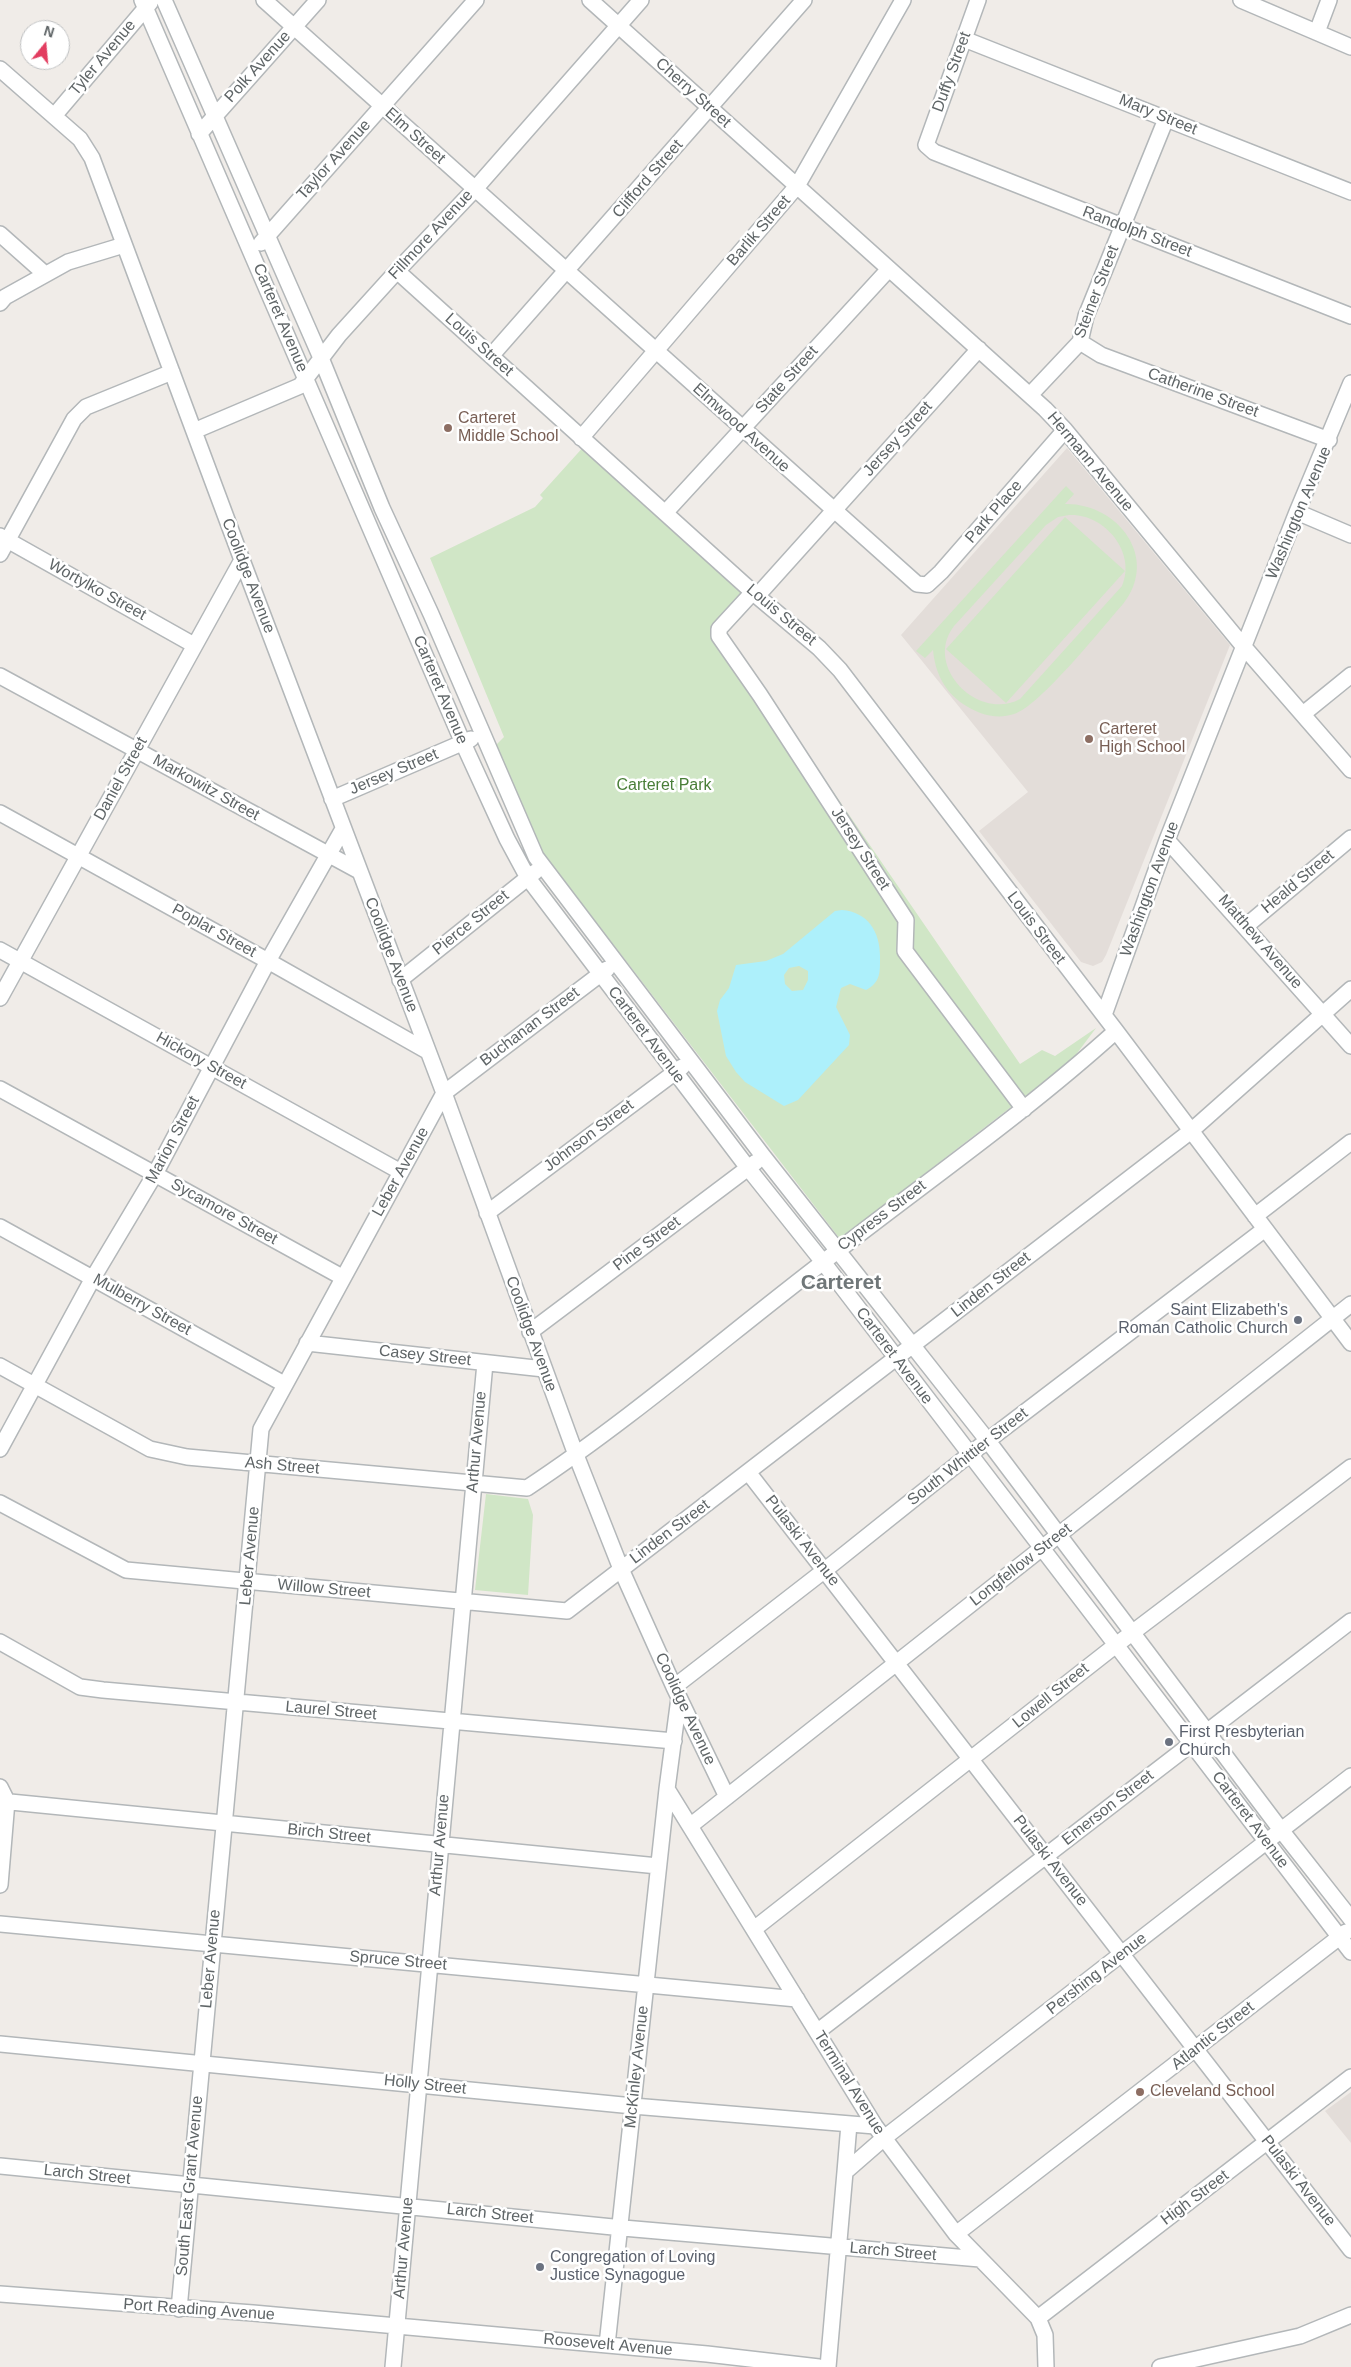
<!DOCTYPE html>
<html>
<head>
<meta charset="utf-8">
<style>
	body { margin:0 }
	#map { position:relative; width:1351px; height:2367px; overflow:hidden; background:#f0ece8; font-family:Arial,sans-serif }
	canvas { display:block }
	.north { position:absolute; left:20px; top:20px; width:50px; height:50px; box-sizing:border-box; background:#fff; border:1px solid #bfc1c2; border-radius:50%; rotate:17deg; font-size:14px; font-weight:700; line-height:20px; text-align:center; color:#5f6567 }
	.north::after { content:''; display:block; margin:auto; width:18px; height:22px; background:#e23d60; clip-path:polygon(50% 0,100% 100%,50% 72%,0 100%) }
</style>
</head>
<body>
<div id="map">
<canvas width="1351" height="2367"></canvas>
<div class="north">N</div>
</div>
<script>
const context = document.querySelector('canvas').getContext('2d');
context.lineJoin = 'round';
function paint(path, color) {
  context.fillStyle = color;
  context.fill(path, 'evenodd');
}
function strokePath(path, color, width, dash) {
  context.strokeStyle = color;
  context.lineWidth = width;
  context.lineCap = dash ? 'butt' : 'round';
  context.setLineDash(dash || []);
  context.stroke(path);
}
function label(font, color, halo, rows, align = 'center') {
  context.font = font + ' Arial,sans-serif';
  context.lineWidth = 5;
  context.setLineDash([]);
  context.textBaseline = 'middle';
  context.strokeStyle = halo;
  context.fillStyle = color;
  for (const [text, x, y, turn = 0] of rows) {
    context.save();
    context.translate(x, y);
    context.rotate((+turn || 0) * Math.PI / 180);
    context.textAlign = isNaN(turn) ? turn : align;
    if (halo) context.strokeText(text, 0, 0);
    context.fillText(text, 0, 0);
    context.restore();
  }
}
const education = new Path2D(`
	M1067,448L1230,645L1106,955L1102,962L1093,966L1081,962L979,831L1028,792L901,635Z
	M1351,2092V2143L1325,2111Z`);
const green = new Path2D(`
	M586,444L758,595L725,634L1020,1064L1042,1050L1055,1056L1096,1028L1072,1060L840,1239L543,853L496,745L504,737L430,558L535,507L543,498L540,495Z
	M1066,486L1074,494L1065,504C1118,503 1160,558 1123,604C1102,628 1039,707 1014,714C996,720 978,714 963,704C944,691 935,672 933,650L925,658L916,651ZM1069,515C1104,513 1137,552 1122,586L1020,699C978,722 923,666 954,626L1046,525L1058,517Z
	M1065,517L1125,571L1006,703L946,649Z
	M486,1494L528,1499L533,1515L528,1595L475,1590Z`);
const water = new Path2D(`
	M842,910C868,912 880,932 880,956C880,972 881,982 866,990L850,984L841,988L836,1007L850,1035L849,1045L798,1100L784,1106L745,1082L736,1072L726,1056L717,1011L720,1000L729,988L736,965L766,961L783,954L835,911ZM799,966L808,971V980L803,990L792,991L785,984L784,975L789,968Z`);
const minor = new Path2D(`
	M142,0L463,743L507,839L528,878L748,1168L823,1262L1351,1952
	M164,0L321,358L382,508L431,614L536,857L763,1156L988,1441L1281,1830L1351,1919
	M264,0L917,584L927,585L941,572L1065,430
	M590,0L1045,409L1065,430L1244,647L1351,770
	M978,0L926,145L934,152L1351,316
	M1241,0L1351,47
	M1317,32L1329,0
	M964,39L1351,192
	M0,69L80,139L92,158L242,560L444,1093L576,1455L621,1569L674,1687L727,1797
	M54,116L150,3
	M199,134L318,0
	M0,234L45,274
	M261,243L476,0
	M397,271L757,596L819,648L840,670L1116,1031L1351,1343
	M0,303L5,297L68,262L124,245
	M1080,342L1101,355L1329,440
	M491,356L804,0
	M1030,395L1080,342L1086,316L1166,119
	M194,431L300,386L339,335L397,271L475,189L641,0
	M581,438L797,186L903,0
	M1297,512L1351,535
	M665,513L889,269
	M0,536L194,645
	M0,554L74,419L86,407L172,372
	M753,592L719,629V636L760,695L906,920L905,951L1024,1109
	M757,596L979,349
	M0,676L359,871
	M1303,714L1351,675
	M332,799L471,739
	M0,813L268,961L427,1051
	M1167,840L1351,1046
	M1246,926L1351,838
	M0,950L401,1172
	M400,980L535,872
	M0,998L242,560
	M1104,1015L1167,840L1297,512L1351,383
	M0,1089L342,1277
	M487,1213L682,1067
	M1255,1216L1351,1142
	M0,1227L284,1384
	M530,1332L756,1162
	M307,1343L544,1369
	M0,1366L150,1449L187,1457L527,1488C630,1420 724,1338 822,1263C920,1186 1023,1115 1116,1031
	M0,1449L93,1278L155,1174L268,961L343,829
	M748,1472L1351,2250
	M0,1503L126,1570L567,1611L1191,1131L1351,989
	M0,1642L80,1687L103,1690L674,1741
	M674,1687L825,1570L970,1454L1265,1229
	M679,1698L667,1789L875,2126L956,2234L1038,2318L1045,2335L1046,2367
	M0,1787L7,1801L0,1885
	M0,1801L658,1866
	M690,1826L1351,1304
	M0,1924L797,1999
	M754,1929L1116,1645L1351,1467
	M817,2032L1351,1621
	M0,2044L633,2106L875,2126
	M0,2166L623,2228L980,2259
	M845,2172L849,2124
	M956,2234L1346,1932
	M0,2294L253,2313L707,2354L819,2367
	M179,2309L261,1429L444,1093L607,969
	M1038,2318L1351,2077
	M607,2345L667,1789
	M393,2367L485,1363
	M828,2367L845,2172L884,2138L1351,1776
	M1160,2367L1300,2336L1351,2315`);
const markers = [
	[448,428,5,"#8d6e63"],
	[1089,739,5,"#8d6e63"],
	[1298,1320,5,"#6b7280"],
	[1169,1742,5,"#6b7280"],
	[1140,2092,5,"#8d6e63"],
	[540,2267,5,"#6b7280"]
];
const streetNames = [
	["Tyler Avenue",103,58,-50],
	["Polk Avenue",258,67,-48],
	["Duffy Street",952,72,-70],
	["Cherry Street",693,93,42],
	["Mary Street",1158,115,22],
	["Elm Street",415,136,42],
	["Taylor Avenue",334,160,-48],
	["Clifford Street",648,179,-49],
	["Barlik Street",759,231,-49],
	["Randolph Street",1137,232,21],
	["Fillmore Avenue",431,235,-47],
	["Steiner Street",1097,292,-69],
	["Carteret Avenue",280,318,67],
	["Louis Street",479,345,42],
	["State Street",787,380,-48],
	["Catherine Street",1203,393,20],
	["Elmwood Avenue",741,428,42],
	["Jersey Street",898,439,-48],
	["Hermann Avenue",1090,462,50],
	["Park Place",994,512,-49],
	["Washington Avenue",1299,513,-67],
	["Coolidge Avenue",248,576,69],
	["Wortylko Street",97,590,29],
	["Louis Street",781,615,40],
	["Carteret Avenue",440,690,67],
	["Jersey Street",394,772,-23],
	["Daniel Street",121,779,-61],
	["Markowitz Street",206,788,29],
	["Jersey Street",860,849,57],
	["Heald Street",1298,882,-40],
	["Washington Avenue",1150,889,-70],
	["Pierce Street",471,923,-39],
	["Louis Street",1036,928,53],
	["Poplar Street",214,931,29],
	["Matthew Avenue",1260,942,49],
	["Coolidge Avenue",391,955,69],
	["Buchanan Street",530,1027,-37],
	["Carteret Avenue",646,1035,53],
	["Hickory Street",201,1061,29],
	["Johnson Street",589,1136,-37],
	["Marion Street",173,1140,-62],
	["Leber Avenue",401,1172,-61],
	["Sycamore Street",224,1212,29],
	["Cypress Street",882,1216,-37],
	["Pine Street",647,1244,-37],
	["Linden Street",991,1285,-38],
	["Mulberry Street",142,1305,29],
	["Coolidge Avenue",531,1334,70],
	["Casey Street",425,1356,6],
	["Carteret Avenue",894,1356,53],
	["Arthur Avenue",477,1442,-85],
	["South Whittier Street",968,1457,-38],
	["Ash Street",282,1466,5],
	["Linden Street",670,1532,-37],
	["Pulaski Avenue",802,1541,52],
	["Leber Avenue",250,1556,-85],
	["Longfellow Street",1021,1565,-38],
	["Willow Street",324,1589,5],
	["Lowell Street",1051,1696,-39],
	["Coolidge Avenue",685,1709,65],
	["Laurel Street",331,1711,5],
	["Emerson Street",1108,1808,-38],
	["Carteret Avenue",1250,1820,53],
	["Birch Street",329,1834,6],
	["Arthur Avenue",440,1845,-85],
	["Pulaski Avenue",1050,1861,52],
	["Leber Avenue",211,1959,-85],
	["Spruce Street",398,1961,5],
	["Pershing Avenue",1097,1974,-38],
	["Atlantic Street",1213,2036,-38],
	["McKinley Avenue",637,2067,-84],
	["Terminal Avenue",849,2083,58],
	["Holly Street",425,2085,6],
	["Larch Street",87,2175,6],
	["Pulaski Avenue",1298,2181,52],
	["South East Grant Avenue",190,2186,-85],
	["High Street",1195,2198,-37],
	["Larch Street",490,2214,6],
	["Arthur Avenue",404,2248,-85],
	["Larch Street",893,2252,5],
	["Port Reading Avenue",199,2310,4],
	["Roosevelt Avenue",608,2345,5]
];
const educationNames = [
	["Carteret",458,419],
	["Middle School",458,437],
	["Carteret",1099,730],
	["High School",1099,748],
	["Cleveland School",1150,2092]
];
const parkNames = [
	["Carteret Park",664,786]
];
const worshipNames = [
	["Saint Elizabeth's",1288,1311,"right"],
	["Roman Catholic Church",1288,1329,"right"],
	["First Presbyterian",1179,1733],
	["Church",1179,1751],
	["Congregation of Loving",550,2258],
	["Justice Synagogue",550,2276]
];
const districtNames = [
	["Carteret",841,1283]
];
paint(education, '#e3ddd9');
paint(green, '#d0e6c6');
paint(water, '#adf0fb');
strokePath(minor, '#b3b7b9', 18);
strokePath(minor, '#fff', 15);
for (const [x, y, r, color] of markers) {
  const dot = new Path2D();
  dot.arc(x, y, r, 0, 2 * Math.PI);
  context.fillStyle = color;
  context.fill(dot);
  strokePath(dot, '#fff', 2);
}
label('16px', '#5f6567', '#fff', streetNames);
label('16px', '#785e54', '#fff', educationNames, 'left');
label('16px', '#497e38', '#fff', parkNames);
label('16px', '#5b616d', '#fff', worshipNames, 'left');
label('bold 21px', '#707779', '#fff', districtNames);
</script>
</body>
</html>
